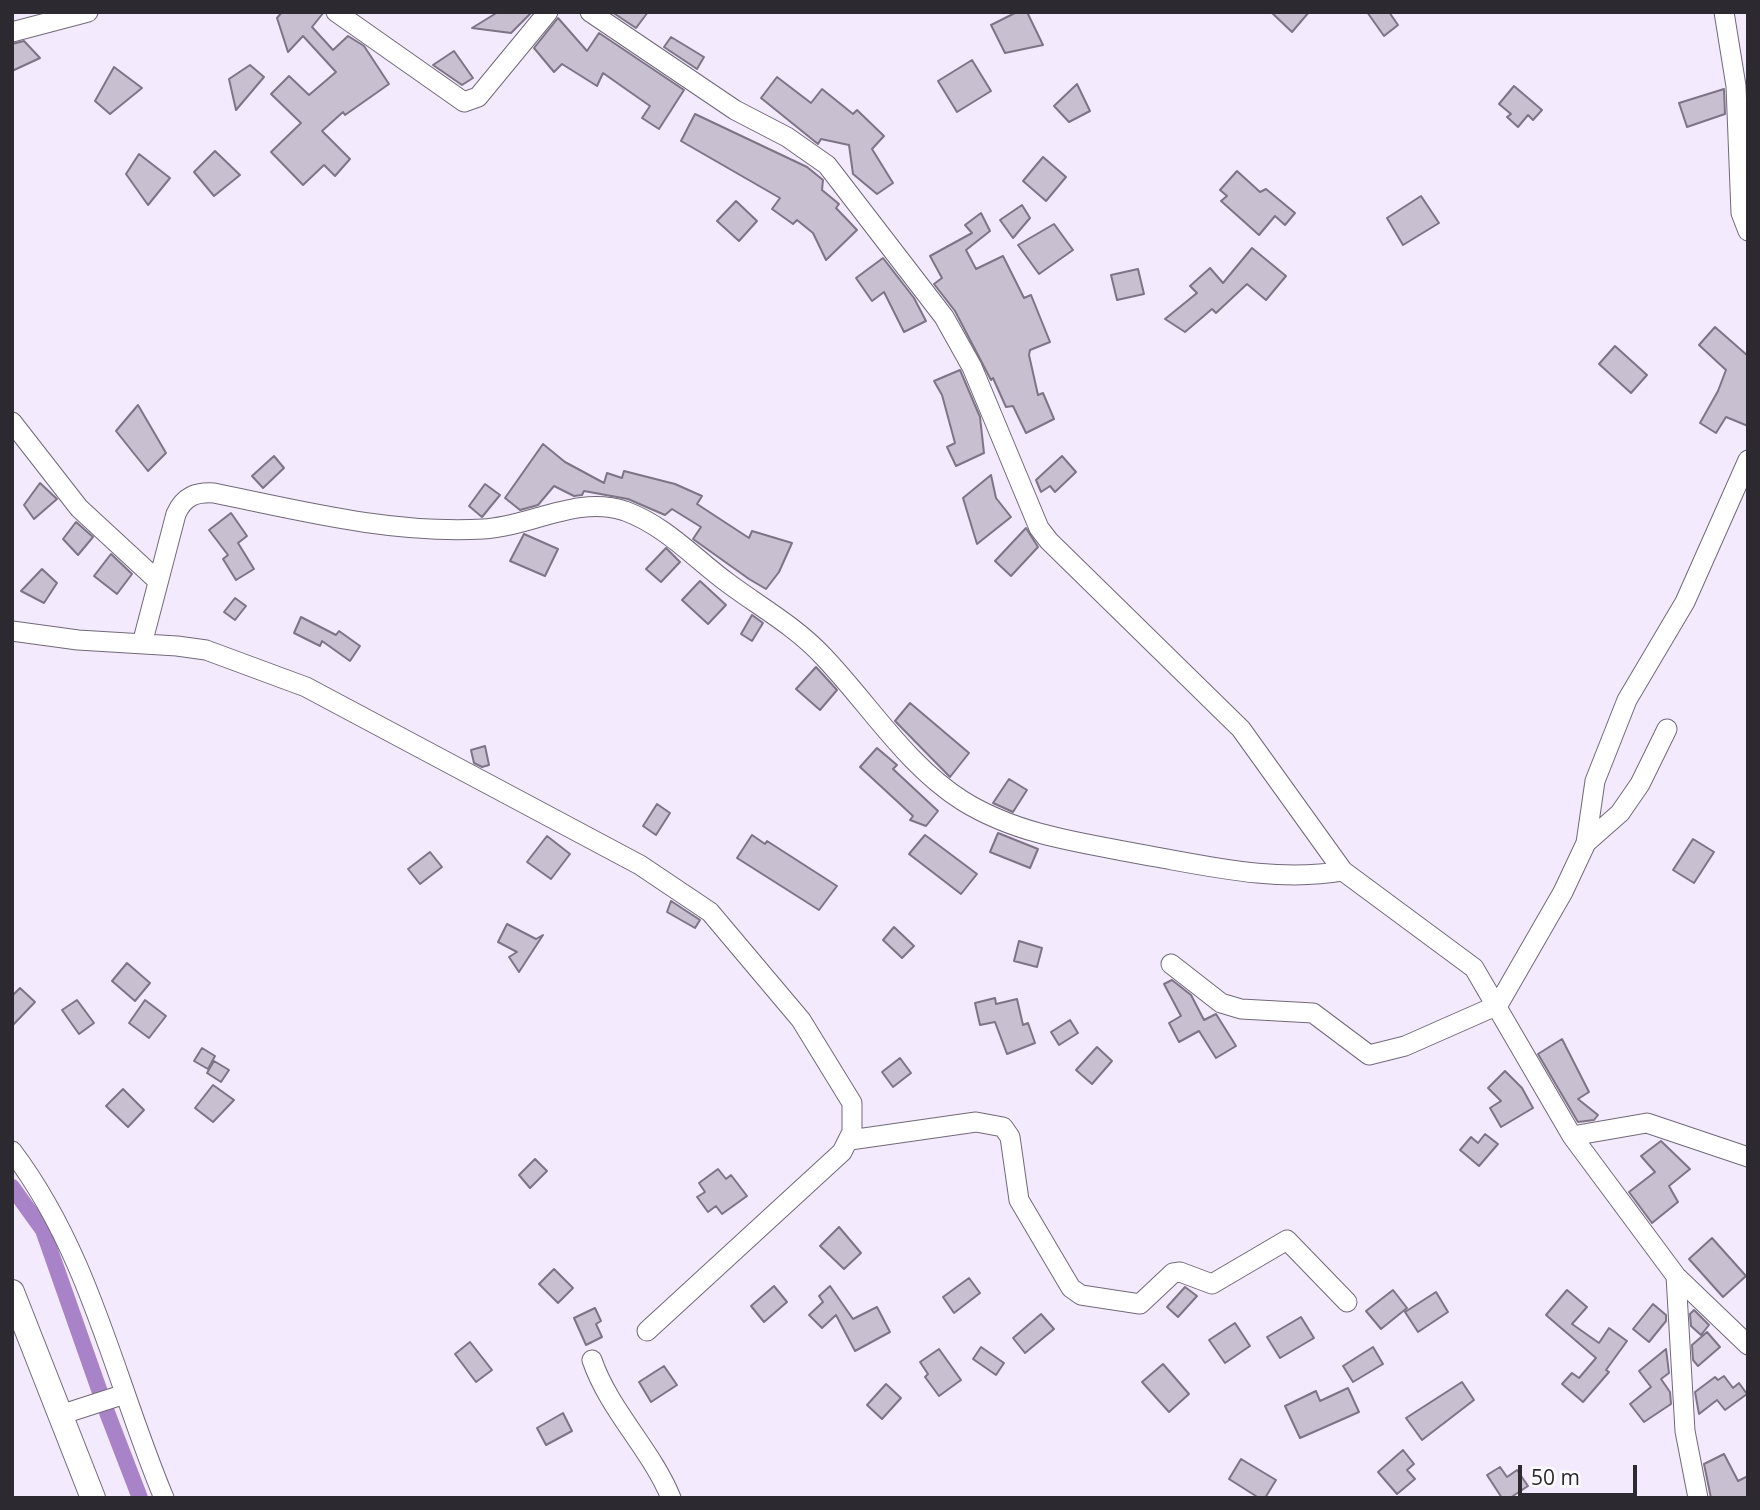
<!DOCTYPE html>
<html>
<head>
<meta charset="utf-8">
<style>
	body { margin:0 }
	#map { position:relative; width:1760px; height:1510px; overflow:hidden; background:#f4eafd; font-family:"Open Sans",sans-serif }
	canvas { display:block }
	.frame { position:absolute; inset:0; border:14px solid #2d2930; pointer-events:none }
	.scale { position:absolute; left:1518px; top:1465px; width:119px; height:32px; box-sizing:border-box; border:4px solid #2d2930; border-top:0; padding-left:9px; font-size:21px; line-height:24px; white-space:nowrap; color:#2d2930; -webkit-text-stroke:5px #fcfcfc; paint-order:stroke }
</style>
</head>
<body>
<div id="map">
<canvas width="1760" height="1510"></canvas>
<div class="frame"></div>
<div class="scale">50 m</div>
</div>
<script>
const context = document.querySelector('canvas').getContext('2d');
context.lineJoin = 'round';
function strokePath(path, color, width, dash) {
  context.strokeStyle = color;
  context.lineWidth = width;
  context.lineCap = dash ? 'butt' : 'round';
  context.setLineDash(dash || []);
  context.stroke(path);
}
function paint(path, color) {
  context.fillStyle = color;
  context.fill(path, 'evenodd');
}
const canal = new Path2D(`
	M12,1187L43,1230L108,1415L140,1498`);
const building = new Path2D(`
	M282,12H324L312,27L333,50L348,36L364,46L389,84L345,115L343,112L322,131L350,159L335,176L324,165L303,185L271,152L301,123L271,94L289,76L309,95L336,72L303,36L288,52L277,18Z
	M498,12H532L511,33L472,28Z
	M612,12H648L636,28Z
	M1017,12H1027L1043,45L1005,53L991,25Z
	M1271,12H1309L1292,32Z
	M1367,12H1389L1398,25L1384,36Z
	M558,18L587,51L599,33L684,90L659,129L642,118L650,106L603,73L597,86L562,64L554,72L534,48Z
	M671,37L704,57L697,69L664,47Z
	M24,41L40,58L12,71V44Z
	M454,51L473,78L462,85L433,65Z
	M972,60L991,91L957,112L938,81Z
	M250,65L264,77L236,110L229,79Z
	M114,67L142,88L110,114L95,101Z
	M777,77L811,103L822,89L853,114L857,110L884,136L872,149L893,183L877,194L853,174L849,145L821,139L818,144L761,98Z
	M1077,84L1090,111L1069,122L1054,106Z
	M1514,86L1542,110L1533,120L1528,115L1518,127L1507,117L1511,114L1499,104Z
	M1724,89L1725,114L1687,127L1679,103Z
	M695,114L807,167L823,180L822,190L839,204L836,208L857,230L826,260L813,233L797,220L793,224L772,209L780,198L681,141Z
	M215,151L240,175L214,196L194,172Z
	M139,154L170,178L148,205L126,174Z
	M1043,157L1066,177L1046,201L1023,181Z
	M1237,171L1260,192L1266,189L1295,213L1285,225L1275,216L1259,235L1221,201L1227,196L1220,190Z
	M1421,196L1439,223L1403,245L1387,218Z
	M736,201L757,221L739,241L717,221Z
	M1022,205L1030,218L1013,238L1000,220Z
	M981,213L990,231L966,250L976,269L1003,256L1024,298L1031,295L1050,342L1030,350L1029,355L1038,395L1043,393L1054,419L1026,433L1013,406L1006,407L993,378L991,380L955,311L934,284L942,278L930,256L972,233L965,225Z
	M1054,224L1073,250L1039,274L1018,245Z
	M1252,248L1286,276L1266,300L1247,284L1216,313L1212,309L1185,332L1165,319L1197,293L1190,286L1210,268L1223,283Z
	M883,258L914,298L926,321L904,332L884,292L872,301L856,278Z
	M1138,269L1144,294L1117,300L1111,275Z
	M1715,327L1748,356V426L1726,417L1716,433L1700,423L1718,391L1726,370L1699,345Z
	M1615,346L1647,375L1631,393L1599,364Z
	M960,370L980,417L984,453L956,466L947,447L955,443L942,395L934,381Z
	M138,405L166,453L148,471L116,431Z
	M543,444L565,462L604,483L607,473L622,478L624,471L675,484L702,496L697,504L749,538L752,531L792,543L779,572L766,589L749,579L693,539L701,527L672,509L665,515L628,499L584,491L582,495L574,496L554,486L538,505L520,510L505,498Z
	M274,456L284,468L263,488L252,476Z
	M1062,456L1076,472L1055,492L1050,486L1041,492L1036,480Z
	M991,475L996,498L1011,517L977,544L963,498Z
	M40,483L57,499L34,519L24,505Z
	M485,484L500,495L482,517L469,506Z
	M231,513L247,536L238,543L254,569L236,580L223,559L228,555L209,530Z
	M76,522L93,537L78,555L63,539Z
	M1026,528L1038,547L1011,576L995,561Z
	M524,534L558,549L545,576L510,561Z
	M666,548L680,562L661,582L646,569Z
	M111,554L132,574L117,594L94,576Z
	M42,569L57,583L44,603L21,591Z
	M700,581L726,605L708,624L682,600Z
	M235,598L246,606L235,620L224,612Z
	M752,615L763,623L752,641L741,634Z
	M301,617L336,635L339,631L360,646L350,661L322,641L320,646L294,633Z
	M816,667L837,690L820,710L796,689Z
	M910,703L969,753L950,777L895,721Z
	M485,746L489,765L482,767L474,763L471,750Z
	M877,748L897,765L893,769L938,811L926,826L910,820L913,816L860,767Z
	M1009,779L1027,790L1013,812L993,803Z
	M657,804L670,813L656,835L643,826Z
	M998,833L1038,849L1030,868L990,852Z
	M752,835L765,844L767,841L837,886L819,910L737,858Z
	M925,835L977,874L961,894L909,854Z
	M547,836L570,854L551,879L527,862Z
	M1693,839L1714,852L1694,883L1673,870Z
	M430,852L442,867L420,884L408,869Z
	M671,901L700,920L695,928L667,912Z
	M507,924L536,939L543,935L519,972L509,957L517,952L498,942Z
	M894,927L914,946L902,958L883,940Z
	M1019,941L1042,948L1037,967L1014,961Z
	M127,963L150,983L135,1001L112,981Z
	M1172,980L1191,995L1204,1020L1216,1014L1236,1046L1216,1058L1199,1031L1179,1042L1169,1023L1181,1016L1164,984Z
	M20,988L35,1002L12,1026V996Z
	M995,998L996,1004L1017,999L1023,1025L1028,1023L1035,1043L1007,1054L995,1022L980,1025L975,1003Z
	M77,1000L94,1023L79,1034L62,1010Z
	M145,1000L166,1016L149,1038L129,1023Z
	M1070,1020L1078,1033L1059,1045L1051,1032Z
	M1562,1039L1589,1092L1578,1099L1598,1115L1594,1120L1578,1122L1538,1054Z
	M1097,1047L1112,1061L1092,1084L1076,1070Z
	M202,1048L215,1056L208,1069L194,1061Z
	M900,1058L911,1073L893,1087L882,1072Z
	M214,1061L229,1070L221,1082L207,1073Z
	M1505,1071L1522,1088L1533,1108L1501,1127L1490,1108L1501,1101L1488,1088Z
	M213,1085L234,1100L213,1122L195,1108Z
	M123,1089L144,1110L128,1127L106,1106Z
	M1485,1134L1498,1144L1479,1166L1460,1150L1471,1137L1478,1143Z
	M1661,1141L1690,1169L1669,1186L1678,1202L1652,1223L1629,1192L1655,1172L1641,1156Z
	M535,1159L547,1171L530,1188L519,1175Z
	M718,1169L726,1179L731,1175L747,1196L722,1214L716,1206L708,1212L697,1197L705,1192L699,1183Z
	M839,1227L861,1253L844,1269L820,1246Z
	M1712,1238L1746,1276L1723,1297L1689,1259Z
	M554,1269L573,1288L558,1303L539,1284Z
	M969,1278L980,1293L954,1313L943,1297Z
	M774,1286L787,1302L764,1322L751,1306Z
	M830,1286L853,1319L877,1307L890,1332L855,1351L836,1315L822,1328L809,1315L823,1302L819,1296Z
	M1185,1287L1197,1296L1178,1317L1167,1307Z
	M1393,1290L1407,1308L1381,1329L1366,1311Z
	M1567,1290L1587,1307L1572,1324L1599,1343L1609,1328L1627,1341L1606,1370L1609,1372L1583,1402L1562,1384L1572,1373L1579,1378L1596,1358L1546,1315Z
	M1436,1292L1448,1312L1418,1332L1405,1312Z
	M1653,1304L1666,1315V1321L1649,1342L1633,1329Z
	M595,1308L601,1321L596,1324L602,1337L586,1345L574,1318Z
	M1694,1310L1709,1325L1701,1335L1691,1326L1690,1314Z
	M1041,1314L1054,1329L1025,1353L1013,1338Z
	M1301,1317L1314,1338L1280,1358L1267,1337Z
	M1235,1323L1250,1346L1225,1363L1209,1340Z
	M1707,1332L1720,1347L1698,1366L1693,1360L1692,1345Z
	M470,1342L492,1370L476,1382L455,1354Z
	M981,1347L1004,1363L996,1375L973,1359Z
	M1373,1347L1383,1364L1353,1382L1343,1366Z
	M939,1349L961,1380L939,1396L925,1377L928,1374L920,1362Z
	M1666,1349L1669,1373L1661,1379L1670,1392L1671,1404L1644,1422L1630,1404L1651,1387L1639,1371Z
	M1163,1364L1189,1394L1169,1412L1142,1382Z
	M664,1366L677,1385L651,1402L639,1382Z
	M1724,1376L1733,1388L1739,1383L1747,1394L1725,1410L1717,1400L1699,1414L1695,1392L1715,1377L1718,1380Z
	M1462,1382L1474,1400L1422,1440L1406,1418Z
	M886,1384L901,1398L882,1419L867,1405Z
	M1348,1388L1359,1412L1300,1438L1285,1406L1316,1391L1320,1401Z
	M563,1413L572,1431L546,1445L537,1428Z
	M1403,1450L1414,1464L1407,1470L1415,1479L1397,1494L1378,1472Z
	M1724,1454L1738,1481L1748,1476V1498H1711L1704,1464Z
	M1241,1459L1276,1480L1265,1498H1259L1229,1479Z
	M1500,1467L1507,1477L1517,1470L1528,1486L1510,1498H1502L1487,1475Z`);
const minor = new Path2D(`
	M336,12L464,102L478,97L548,12
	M590,12L735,110L787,137L827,165L944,317L972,367L1039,528L1049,541L1241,729L1343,871L1474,968L1572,1136L1676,1276L1748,1345
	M1724,12L1736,86L1741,213L1748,231
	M12,32L88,12
	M12,422L79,508L158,581
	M12,631L78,640L177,646L206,650L233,660L306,687L640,865L710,912L801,1020L852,1103V1132L842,1152L647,1331
	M142,644L176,514C184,496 196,492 214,493C302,511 392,534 483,529C530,527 576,495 625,511C666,526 694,558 728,583C760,607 795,626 823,656C869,704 906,765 963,801C1021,837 1090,844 1156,857C1217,868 1281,882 1343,871
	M1586,843L1620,813L1640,784L1667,729
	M1171,964L1221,1003L1241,1009L1313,1013L1369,1055L1405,1046L1498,1005L1563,892L1586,843L1595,781L1627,700L1685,602L1748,460
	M1572,1136L1647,1123L1748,1157
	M850,1140L976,1122L1003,1127L1010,1137L1019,1200L1071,1288L1081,1295L1140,1304L1173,1273L1180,1272L1212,1284L1287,1240L1347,1302
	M12,1151C90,1254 115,1381 164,1498
	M1676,1276L1685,1431L1698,1498
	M592,1360C609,1410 651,1449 671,1498
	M60,1415L125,1394`);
const major = new Path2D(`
	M12,1292L93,1498`);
strokePath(canal, '#a883c8', 16);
paint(building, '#c8bfd1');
strokePath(building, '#7d7485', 2);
strokePath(minor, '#716979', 21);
strokePath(major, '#716979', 26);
strokePath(minor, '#fff', 19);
strokePath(major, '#fff', 24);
</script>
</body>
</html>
